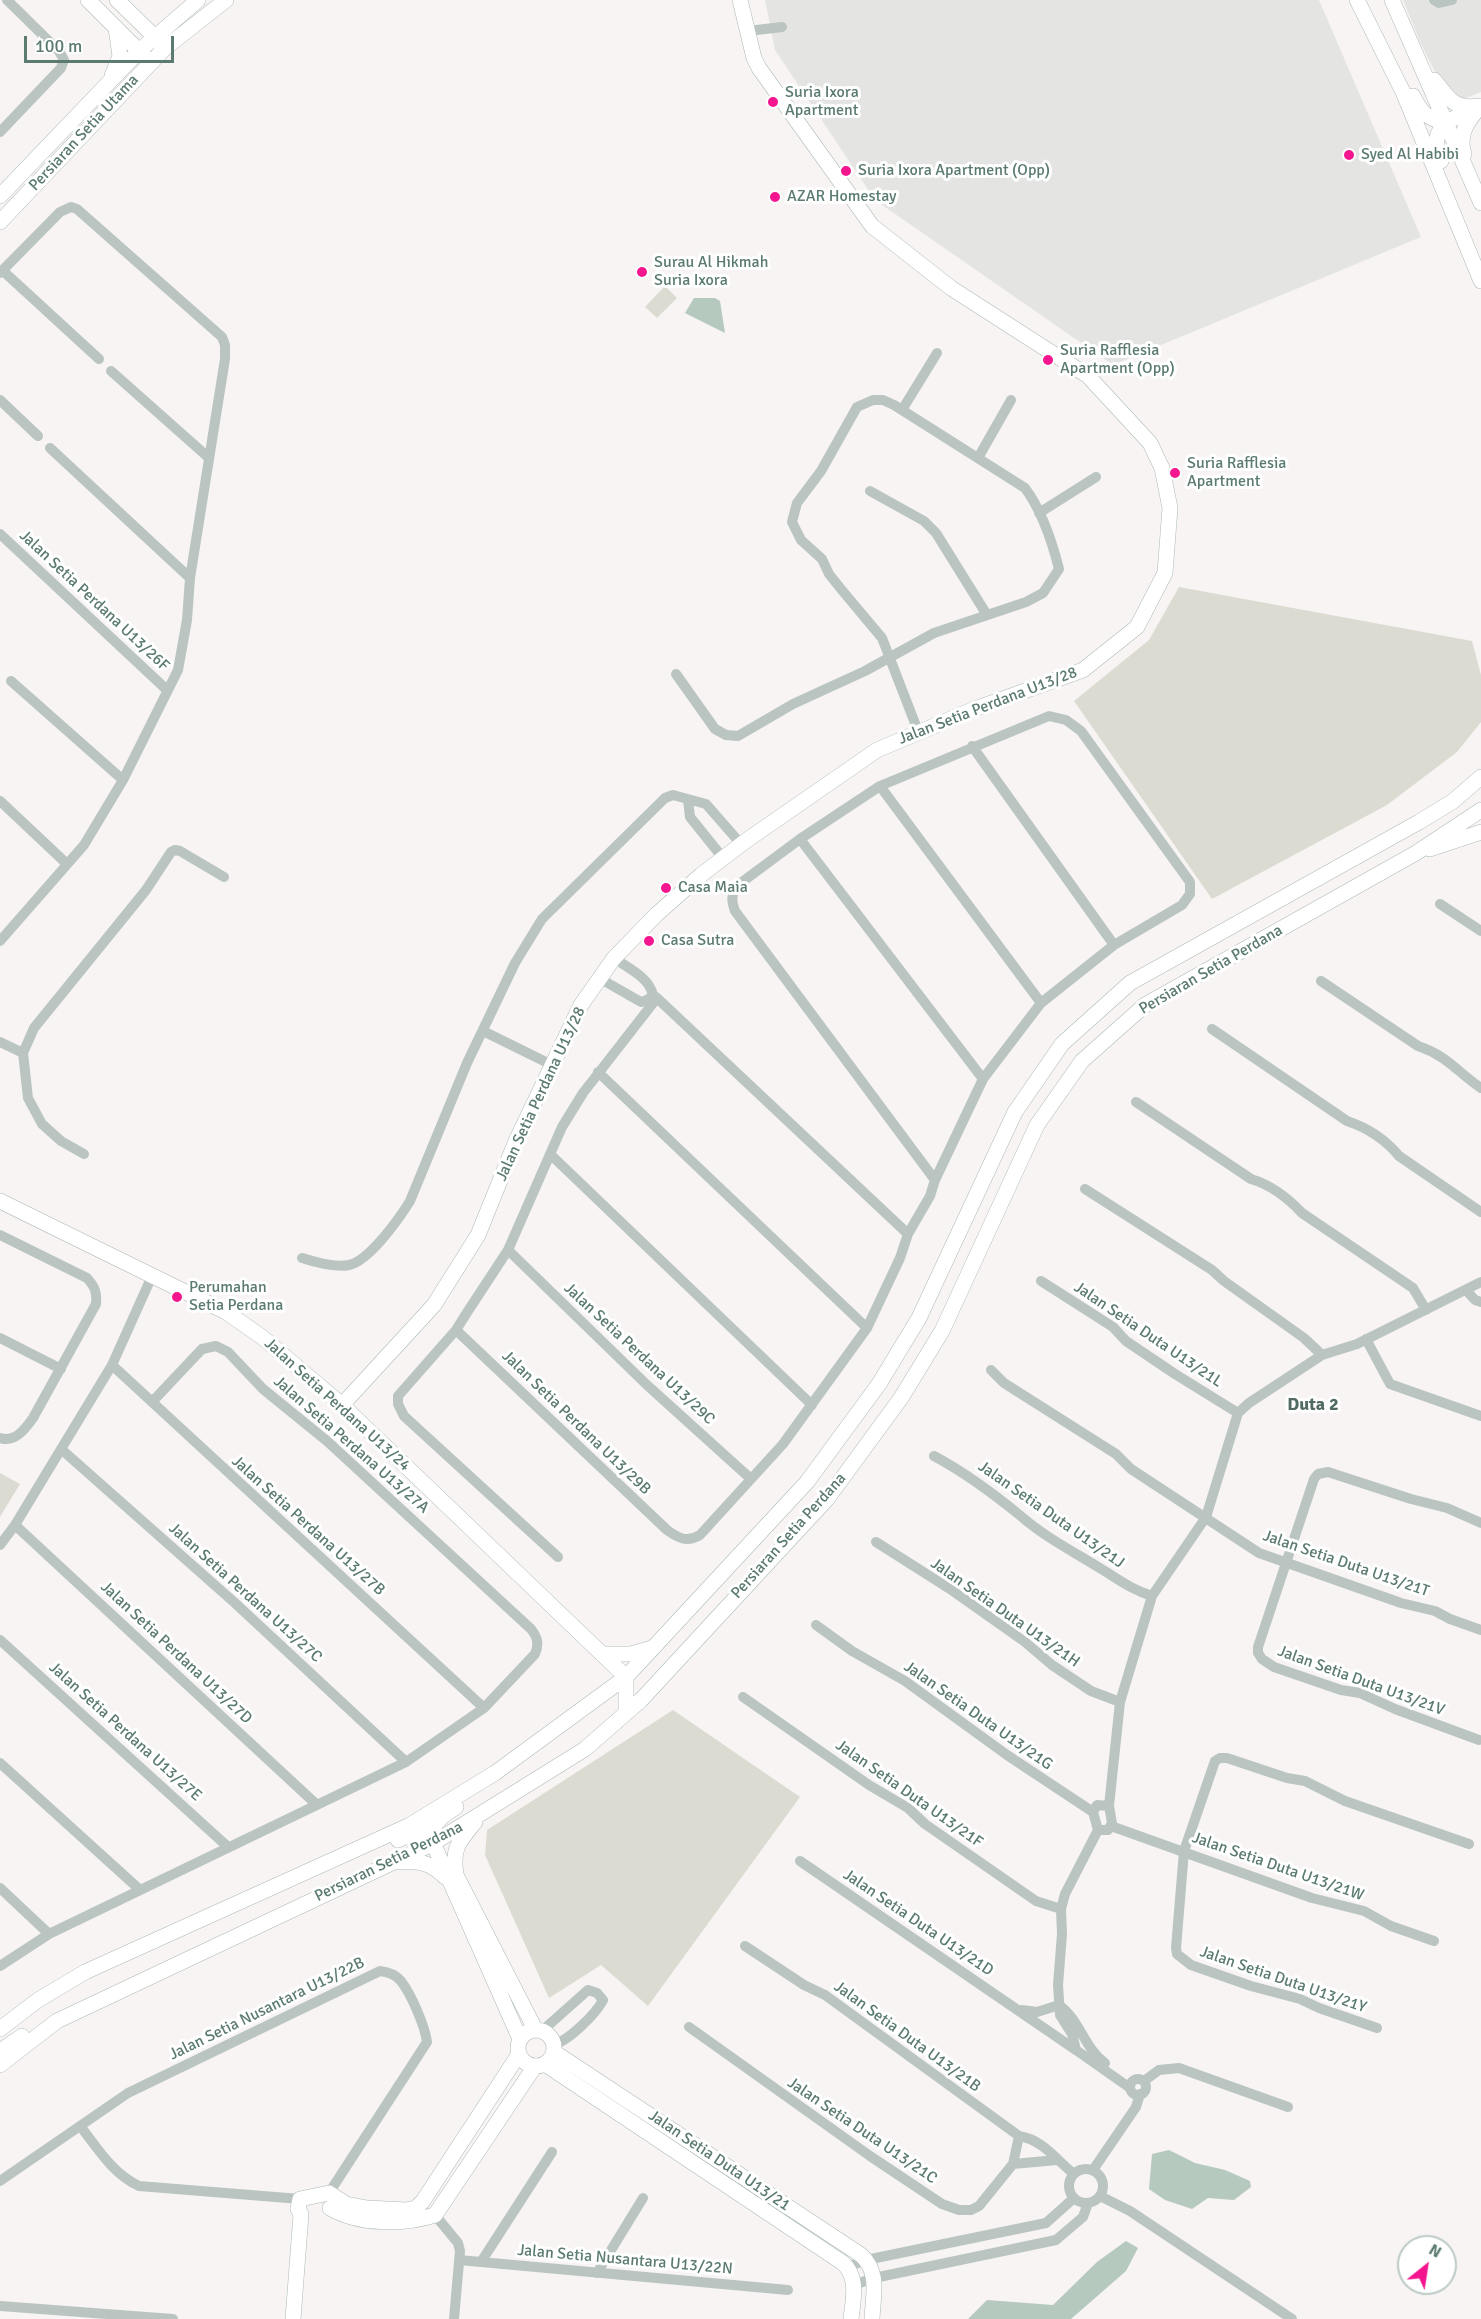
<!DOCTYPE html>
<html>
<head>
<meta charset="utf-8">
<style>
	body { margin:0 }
	#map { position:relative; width:1481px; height:2319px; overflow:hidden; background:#f7f4f3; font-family:Signika,sans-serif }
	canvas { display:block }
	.north { position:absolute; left:1397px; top:2235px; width:60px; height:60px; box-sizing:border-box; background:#fff; border:2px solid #bdcac6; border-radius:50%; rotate:30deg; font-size:16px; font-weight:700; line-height:24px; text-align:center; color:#5b7b70 }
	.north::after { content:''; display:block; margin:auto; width:21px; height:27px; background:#f4168f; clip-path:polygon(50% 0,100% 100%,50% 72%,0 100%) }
	.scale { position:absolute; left:24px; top:36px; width:150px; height:27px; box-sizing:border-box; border:3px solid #5b7b70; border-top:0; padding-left:8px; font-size:18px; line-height:21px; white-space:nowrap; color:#5b7b70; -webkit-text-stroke:4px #fff; paint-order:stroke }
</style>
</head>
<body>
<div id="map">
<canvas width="1481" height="2319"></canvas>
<div class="north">N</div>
<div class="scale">100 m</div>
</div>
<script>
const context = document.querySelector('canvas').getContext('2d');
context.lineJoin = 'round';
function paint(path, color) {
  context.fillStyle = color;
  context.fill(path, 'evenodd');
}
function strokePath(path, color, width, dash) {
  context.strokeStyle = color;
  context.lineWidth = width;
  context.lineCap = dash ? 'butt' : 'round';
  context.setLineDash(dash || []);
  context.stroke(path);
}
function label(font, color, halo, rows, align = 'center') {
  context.font = font + ' Signika,sans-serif';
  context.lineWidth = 6;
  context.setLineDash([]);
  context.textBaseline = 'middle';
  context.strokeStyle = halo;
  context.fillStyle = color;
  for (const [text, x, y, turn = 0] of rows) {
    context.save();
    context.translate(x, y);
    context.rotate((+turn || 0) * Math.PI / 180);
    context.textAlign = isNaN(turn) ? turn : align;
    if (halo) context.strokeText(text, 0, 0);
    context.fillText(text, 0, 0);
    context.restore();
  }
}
const built = new Path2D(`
	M765,0H1319L1421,237L1113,365L875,200L775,50Z
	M1403,0H1481V92L1459,101L1446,94L1420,42Z`);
const green = new Path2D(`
	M665,286L677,298L657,318L645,307Z
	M1179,587L1472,641L1481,675V722L1457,752L1387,805L1212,899L1074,701L1149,640Z
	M0,1473L20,1484L0,1517Z
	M673,1710L800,1797L648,2006L601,1965L549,1998L485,1855L487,1830Z`);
const water = new Path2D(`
	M694,298H715L720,301L725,333L685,313Z
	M1169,2150L1195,2163L1225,2170L1250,2181L1251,2187L1234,2200L1208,2198L1192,2209L1165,2200L1149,2189L1152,2154Z
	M1126,2241L1138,2248L1126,2271L1071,2319H968L987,2300L1053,2305L1097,2262Z`);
const street = new Path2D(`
	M1434,0L1439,3L1452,0
	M748,31L782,27
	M0,132L61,68L64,60L59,51L7,0
	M2,270L99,359
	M0,273L60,212L71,207L77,209L222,337L225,345V359L190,578
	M111,371L209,458
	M0,400L38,436
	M902,410L937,353
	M978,458L1011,400
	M870,491L924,521L936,533L987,615
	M1039,513L1096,477
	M0,534L167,690
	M676,674L715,729L726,735L738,736L793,704L865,671L934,633L1026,602L1043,593L1059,569C1052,541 1042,511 1025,488L894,405L883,400H873L857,407L821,471L797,503L792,522L801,540L822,559L829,574L841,589L882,638L918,731
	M11,681L123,780
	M972,746L1114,945
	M880,786L1041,1003
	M688,800L690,817L723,858
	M0,801L67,864
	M800,839L983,1079
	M1440,904L1481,931
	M0,941L84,845L123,780L178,670L187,620L190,578L50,448
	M599,978L641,1002L647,1000L653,995
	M1321,981L1418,1046C1448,1056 1457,1072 1481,1088
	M657,998L908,1234
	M1212,1029L1347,1121C1368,1128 1385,1139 1399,1156L1481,1212
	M483,1031L552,1065
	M0,1042L23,1053
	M598,1072L867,1328
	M1136,1102L1251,1179C1271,1185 1288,1198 1302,1213L1413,1288L1426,1310
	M84,1154L61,1141L42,1124L28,1098L23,1053L34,1028L146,890L171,852L175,850L180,851L224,877
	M550,1154L812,1405
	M1085,1189L1212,1270L1224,1281L1304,1338L1322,1355
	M0,1235L87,1278C95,1287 97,1292 96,1304L33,1418C25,1429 15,1443 0,1438
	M508,1250L647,1385L751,1479
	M302,1258C316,1262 335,1268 349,1265C369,1261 399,1219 410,1201L467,1063L515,963L542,919L665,798L673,795L706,804L741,844
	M1041,1281L1113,1327L1126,1341L1175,1374L1238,1413
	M1466,1290L1475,1300L1481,1302
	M456,1330L667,1530C678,1538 687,1543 700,1535L783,1444L867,1328L900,1258L908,1234L930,1196L935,1180L983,1079L1041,1003L1114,945L1182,905L1190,894V882L1081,731L1066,720L1049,716L880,786L800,839L738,885C731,895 731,900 735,911L935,1180
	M0,1338L61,1369
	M1366,1339L1390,1384L1481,1416
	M112,1365L484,1708
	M991,1370L1004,1383L1116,1454L1131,1469L1259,1553L1401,1603L1435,1611L1450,1619L1481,1630
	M61,1449L235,1603L406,1762
	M934,1456C966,1473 994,1494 1022,1517C1046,1538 1076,1553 1103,1570C1121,1581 1131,1589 1152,1596
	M15,1525L316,1804
	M876,1542L950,1589L1025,1642L1052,1665L1091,1691L1120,1702
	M0,1545L15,1525L112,1365L152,1276
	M558,1557L404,1416L398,1404V1396L456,1330L468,1311L508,1250L562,1127L583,1093L657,998L653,995C649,977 628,968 614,958
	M816,1625L852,1651L905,1681L1007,1755L1093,1812
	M0,1640L228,1847
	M743,1697L869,1785L908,1808L925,1824L1036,1901L1061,1909
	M1479,1740L1395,1709L1360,1693L1341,1690L1274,1667L1262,1659L1258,1653V1647L1314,1479L1318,1474L1328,1472L1411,1499L1447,1508L1481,1523
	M0,1763L139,1889
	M1097,1805L1109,1806L1112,1823L1108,1830H1098L1093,1812Z
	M1109,1806L1120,1702L1152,1596L1206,1517L1238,1413L1249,1403L1322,1355L1357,1344L1481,1282
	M1111,1826L1312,1898L1364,1911L1391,1926L1434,1941
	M1098,1830L1065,1894L1061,1909L1062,1934L1058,1985L1060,2015L1072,2034L1076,2050L1130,2088
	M800,1861L1076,2050
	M0,1888L49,1934
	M745,1946L804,1985L825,1995L1019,2136C1044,2140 1056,2160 1074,2174
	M0,1966L49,1934L406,1762L484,1708L535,1654C539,1644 538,1638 531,1629L327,1441L263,1389L228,1352L216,1346L202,1349L152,1402
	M1059,2005C1080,2020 1084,2048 1105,2063
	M1022,2010L1037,2012L1059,2005
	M689,2027L870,2156L942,2204L959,2210H971L979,2206L1013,2164L1019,2136
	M1377,2028L1319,2008L1300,1999L1251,1986L1191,1965L1177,1954L1176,1948L1184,1851L1215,1761L1220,1758H1227L1287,1778L1305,1781L1345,1801L1469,1844
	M543,2030L588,1990L597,1993L603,2000C596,2014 569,2040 555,2044
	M1130 2087a8 8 0 1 1 16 0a8 8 0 1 1-16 0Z
	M1144,2081L1159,2070L1179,2068L1288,2107
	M81,2127C98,2149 113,2174 139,2186L300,2199
	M1013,2164L1057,2160
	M1069 2186a17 17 0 1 1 34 0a17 17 0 1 1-34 0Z
	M1093,2170L1136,2107L1140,2094
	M0,2181L128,2093L380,1971C389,1972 396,1975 401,1981C411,1994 425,2026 427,2042L329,2193
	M1100,2196L1130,2211L1292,2319
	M435,2215L458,2243L460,2251L454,2319
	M459,2260L788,2290
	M481,2262L552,2152
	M847,2267L866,2260L1046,2223L1074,2198
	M597,2273L643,2198
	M854,2285L874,2278L1056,2240L1083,2217L1088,2203
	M0,2306L173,2319`);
const secondary = new Path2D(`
	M88,0L145,57
	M117,0L161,43
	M1357,0L1403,92L1481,281
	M1392,0L1481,203
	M112,76L120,56L116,28
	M1434,80C1449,98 1453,110 1479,106
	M1413,96C1422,114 1426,117 1445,123
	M1464,154C1458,136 1466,123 1478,109
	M1441,161C1426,124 1453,119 1481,106
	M0,196L139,51L198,0
	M0,222L165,48L226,0
	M1430,849L1481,832
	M0,1201L226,1312L262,1337L342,1405L626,1677
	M342,1405L434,1305L478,1235L516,1141L581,1005L614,958L657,914L701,875L747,840L877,750L972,710L1083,670L1137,627L1165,573L1170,508L1162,468L1150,443L1088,376L951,288L872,226L759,68L754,58L740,0
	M602,1654H631L652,1648
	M626,1677V1713
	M430,1836L520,2039
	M398,1840L414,1833L428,1832L443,1816L456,1807
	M399,1862C420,1861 430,1862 445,1877
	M456,1875C452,1848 458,1843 475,1822
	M457,1877L535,2029
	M0,2029L38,2000L85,1972L410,1825L495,1773L626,1677L807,1482L879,1384L919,1318L1015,1112L1062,1044L1130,983L1419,822L1452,802L1481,777
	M518 2048a18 18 0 1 1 36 0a18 18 0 1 1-36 0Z
	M0,2051L22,2036
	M554,2052L861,2255C880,2272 873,2296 872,2319
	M545,2064L843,2263C859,2278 853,2300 851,2319
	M0,2065L57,2021L432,1844L585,1749L641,1700L827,1499L901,1398L942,1331L1037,1125L1082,1061L1145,1005L1416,853L1481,810
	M330,2208C359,2225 403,2225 435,2215L535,2066
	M293,2319L301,2214L298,2209L300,2199L329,2193L346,2204L367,2208L406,2210L416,2208L423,2201L519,2054`);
const markers = [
	[773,102,6,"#f4168f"],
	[1349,155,6,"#f4168f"],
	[846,171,6,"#f4168f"],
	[775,197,6,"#f4168f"],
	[642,272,6,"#f4168f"],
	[1048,360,6,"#f4168f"],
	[1175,473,6,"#f4168f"],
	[666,888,6,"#f4168f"],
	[649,941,6,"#f4168f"],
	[177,1297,6,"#f4168f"]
];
const poiNames = [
	["Suria Ixora",785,93],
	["Apartment",785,111],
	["Syed Al Habibi",1361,155],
	["Suria Ixora Apartment (Opp)",858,171],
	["AZAR Homestay",787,197],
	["Surau Al Hikmah",654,263],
	["Suria Ixora",654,281],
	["Suria Rafflesia",1060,351],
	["Apartment (Opp)",1060,369],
	["Suria Rafflesia",1187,464],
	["Apartment",1187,482],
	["Casa Maia",678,888],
	["Casa Sutra",661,941],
	["Perumahan",189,1288],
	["Setia Perdana",189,1306]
];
const streetNames = [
	["Persiaran Setia Utama",84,133,-47],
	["Jalan Setia Perdana U13/26F",94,601,43],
	["Jalan Setia Perdana U13/28",988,706,-21],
	["Persiaran Setia Perdana",1211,970,-30],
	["Jalan Setia Perdana U13/28",541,1094,-65],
	["Jalan Setia Duta U13/21L",1148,1335,34],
	["Jalan Setia Perdana U13/29C",639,1354,43],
	["Jalan Setia Perdana U13/24",337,1405,42],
	["Jalan Setia Perdana U13/29B",576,1423,44],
	["Jalan Setia Perdana U13/27A",351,1445,41],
	["Jalan Setia Duta U13/21J",1051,1515,35],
	["Jalan Setia Perdana U13/27B",308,1526,42],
	["Persiaran Setia Perdana",789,1536,-48],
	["Jalan Setia Duta U13/21T",1346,1564,19],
	["Jalan Setia Perdana U13/27C",245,1593,42],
	["Jalan Setia Duta U13/21H",1005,1613,35],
	["Jalan Setia Perdana U13/27D",176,1653,43],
	["Jalan Setia Duta U13/21V",1361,1681,20],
	["Jalan Setia Duta U13/21G",978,1716,35],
	["Jalan Setia Perdana U13/27E",125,1732,42],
	["Jalan Setia Duta U13/21F",909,1794,35],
	["Persiaran Setia Perdana",389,1862,-26],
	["Jalan Setia Duta U13/21W",1278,1867,19],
	["Jalan Setia Duta U13/21D",918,1923,34],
	["Jalan Setia Duta U13/21Y",1283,1980,19],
	["Jalan Setia Nusantara U13/22B",267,2009,-26],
	["Jalan Setia Duta U13/21B",907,2037,36],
	["Jalan Setia Duta U13/21C",862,2131,34],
	["Jalan Setia Duta U13/21",719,2161,34],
	["Jalan Setia Nusantara U13/22N",625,2260,5]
];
const neighbourhoodNames = [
	["Duta 2",1313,1405]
];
paint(built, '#e4e5e3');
paint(green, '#dcdbd2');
paint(water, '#b5c9bf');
strokePath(secondary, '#acbab5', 16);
strokePath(street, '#bac5c1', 10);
strokePath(secondary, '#fff', 15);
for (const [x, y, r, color] of markers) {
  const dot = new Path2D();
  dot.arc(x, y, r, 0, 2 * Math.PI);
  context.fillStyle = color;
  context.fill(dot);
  strokePath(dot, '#fff', 2);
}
label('16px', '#5b7b70', '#fff', poiNames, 'left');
label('16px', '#5b7b70', '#fff', streetNames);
label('bold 18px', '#516b63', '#fff', neighbourhoodNames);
</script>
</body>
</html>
